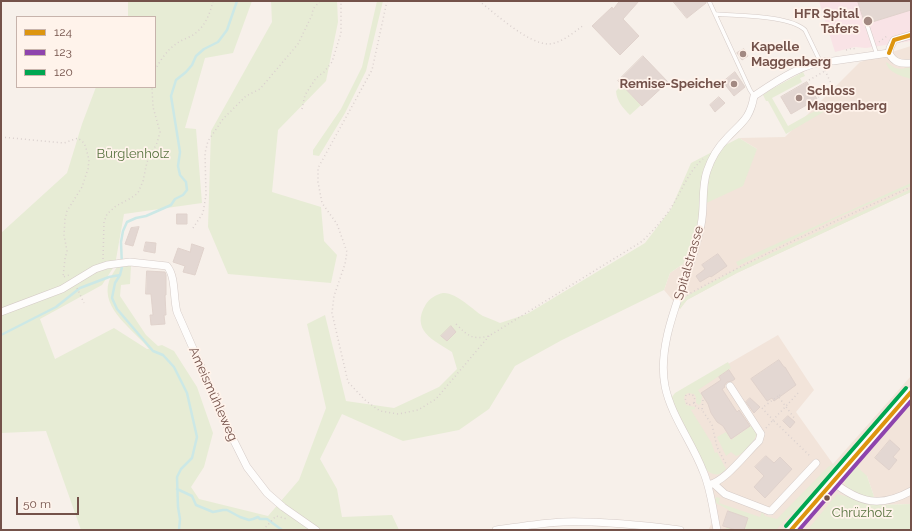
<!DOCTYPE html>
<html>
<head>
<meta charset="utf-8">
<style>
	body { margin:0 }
	#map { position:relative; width:912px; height:531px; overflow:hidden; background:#f7f0ea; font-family:Raleway,sans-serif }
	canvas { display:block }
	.frame { position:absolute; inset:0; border:2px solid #74524a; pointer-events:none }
	.legend { position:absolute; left:16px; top:16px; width:140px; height:72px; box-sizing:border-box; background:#fff3eb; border:1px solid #c7b3ab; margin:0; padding:5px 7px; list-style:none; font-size:12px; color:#74524a }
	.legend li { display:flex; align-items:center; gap:8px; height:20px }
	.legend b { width:20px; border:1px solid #c7b3ab }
	.scale { position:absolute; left:16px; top:497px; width:63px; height:18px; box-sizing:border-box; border:2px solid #74524a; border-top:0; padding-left:5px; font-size:12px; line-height:14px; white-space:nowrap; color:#74524a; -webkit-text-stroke:3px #fff3eb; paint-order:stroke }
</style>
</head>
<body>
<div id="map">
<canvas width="912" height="531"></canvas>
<div class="frame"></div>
<ul class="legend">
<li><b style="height:5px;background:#dd950f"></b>124</li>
<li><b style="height:5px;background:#8e44ad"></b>123</li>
<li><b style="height:5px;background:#00a651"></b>120</li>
</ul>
<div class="scale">50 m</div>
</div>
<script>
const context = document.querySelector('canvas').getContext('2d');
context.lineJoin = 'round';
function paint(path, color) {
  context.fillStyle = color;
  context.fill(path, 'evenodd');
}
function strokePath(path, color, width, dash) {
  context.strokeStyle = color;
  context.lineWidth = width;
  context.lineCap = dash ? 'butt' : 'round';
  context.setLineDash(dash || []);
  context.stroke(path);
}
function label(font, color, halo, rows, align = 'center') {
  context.font = font + ' Raleway,sans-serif';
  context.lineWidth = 3.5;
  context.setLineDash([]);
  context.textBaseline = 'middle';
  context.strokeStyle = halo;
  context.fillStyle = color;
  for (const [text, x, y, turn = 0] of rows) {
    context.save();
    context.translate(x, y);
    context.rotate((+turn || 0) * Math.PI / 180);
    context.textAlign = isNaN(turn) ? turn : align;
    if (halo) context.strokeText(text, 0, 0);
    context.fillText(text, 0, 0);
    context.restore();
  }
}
const residential = new Path2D(`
	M911,46V192L737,273L687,300L680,309L664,290L670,273L683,264L700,206L757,149L739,138L785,137L860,62Z
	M778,335L814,390L796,412L833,464L911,376V504L877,505L867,476L855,491L813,530H708L712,523L705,486L698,464L666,400Z`);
const medical = new Path2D(`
	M819,1H911V41L866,48L855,47L835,52Z`);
const green = new Path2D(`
	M128,1H252L233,53L205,58L185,128L196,129L202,203L124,214L115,265L102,285L40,319L55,359L114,328L147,349H149C135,330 100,310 109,281C111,276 115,270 118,265L129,264L131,266L130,284L121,285L120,296L146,335L158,346L162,345L174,351L197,387L213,433L204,467L191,487L199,499L268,516L299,480L326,408L307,324L325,315L346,401L394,408L439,387L457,369L452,352C433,340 410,330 426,304C429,299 437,294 443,293C456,292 473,310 483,316C489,318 495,321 500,323L527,314L645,243L671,209L691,163L739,138L757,149L743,186L700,206L699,224L693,243L683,264L670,273L664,290L562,340L515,366L489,409L459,430L403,441L342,414L320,459L337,489L342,517L392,515L399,530H81L46,431L1,433V233L67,173L82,124L96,87H155V17H128Z
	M271,1H337L338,22L326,81L278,130L272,192L321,207L324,241L337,255L331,283L228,274L208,227L211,131L272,22Z
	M377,1H383L366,71L345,113L319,156L313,155V150L341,109L362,67Z
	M886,62L895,68L901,69L911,67V79C902,76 888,73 886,62Z
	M803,72L805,76L800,78L802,82L772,98L788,126L822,107L825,111L786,134L768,101H766L763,95L770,90Z
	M622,85L641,105L630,115C623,108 617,102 616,91Z
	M911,183V186L841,216L738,266L736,262Z
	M911,189V192L737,273L687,300L680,309L679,307L683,298L735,270Z
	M728,362L731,368L698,390L702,396L701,403L699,405L696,403V397L694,394L688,393L685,395L684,398L686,405L695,407V409L691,410L711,442L715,453L717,452L726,469C720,477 711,476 705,468L671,398L675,393Z
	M751,426L757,433C755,442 745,454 736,456L731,452L726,456L717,437L726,432L731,440Z
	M833,464L839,469L807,505L795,514L793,512L787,518L776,530H726L729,510L716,503L715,500L716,497L720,498L719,503L760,517L762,512L765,516L777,519L828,467Z
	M856,466L867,476L877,505L911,504V530H803L809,528L837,494L854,498L845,484L844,480Z`);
const stream = new Path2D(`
	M1,335L56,307L80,288L109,277L120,275
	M177,489L192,496L196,505L213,512L223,510H227L240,517L249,520L253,519L258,517L260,519H267L282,530
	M179,530L180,519L178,507L177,477L181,469L192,458L197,437L187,393L174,367L163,355L153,351L117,309L112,298L115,283L120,275L122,267L121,242L123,231L127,222L136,218L146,216L171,205L175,199L183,195L187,190L186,182L180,175L178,166L180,152L171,96L176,80L186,72L192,65L196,56L204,49L218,42L227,30L237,1`);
const building = new Path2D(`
	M620,1H639L623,19L639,36L620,55L592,26L612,7L613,9Z
	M673,1H706V3L687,18Z
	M858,1H911V10L869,23H865Z
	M744,49L748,56L742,60L737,53Z
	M643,56L668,82L642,106L618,81Z
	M735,72L745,87L734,96L723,82Z
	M807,82L817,99L791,114L781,97Z
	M719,97L725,103L715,112L710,105Z
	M177,214H187V224H177Z
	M139,227L133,246L125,244L131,228Z
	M146,242L156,243L155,253L144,251Z
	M192,244L204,248L195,275L183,272L185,266L173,262L178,248L190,252Z
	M718,254L727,266L711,277L710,276L700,282L696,276L705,269L702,265Z
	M147,271L165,272L166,275V295H165L166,315H164L165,324L151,325L150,315H153L151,294H146Z
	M451,326L456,332L447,341L441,336Z
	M779,360L784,367H785L796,385L774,401L772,398L767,401L751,379Z
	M729,370L735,379L732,381L727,382L724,386L725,387L722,389L737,412L739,410L750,426L731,439L723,426L717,422L711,413L708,404L701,393L721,380L719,377Z
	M750,398L760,407L754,413L746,402Z
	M788,416L795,422L790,428L783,421Z
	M890,440L900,449L893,457L897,460L889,470L875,458Z
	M766,456L774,463L780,457L792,469L765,498L754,487L764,476L755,467Z
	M728,511L748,518L744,530H736L723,526Z`);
const path = new Path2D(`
	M387,1L372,70L318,168V182L322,203L337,224L347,252L345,264L334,296L332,313L348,382L366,401L380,411L398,414L418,410L436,399L489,336
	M479,1C496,14 528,44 549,44C562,43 574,32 584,25
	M879,42L887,36
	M846,50L853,48L855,49
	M155,70C160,61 167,50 176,44C181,40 188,38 193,35C205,27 210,14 213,1
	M809,80L825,71
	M818,97L833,88L824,68
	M302,109L305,95L316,78L324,72L332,62L341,33V1
	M1,137L64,143L78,138L84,143L86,148L89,160L88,169L82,187L67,211L65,219L64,235L67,251L65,259L63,277L69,275
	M193,228L203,213L206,195L205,153L208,141L223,119L246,96L260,89L298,44L312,15L313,9L320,1
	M103,259L104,222L107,214L116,206L131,198L138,193L143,181L147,162L157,143L160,132L153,107L152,87
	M77,288L84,303
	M687,295C760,255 835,221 911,187
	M456,324C468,336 472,340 489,336L641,242C654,230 665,218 674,203C683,188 689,171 703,159
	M780,395L778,396L795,419
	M778,396L762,408L773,420L800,391
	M703,400L702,410L712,425L717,447L726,464
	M694,403L689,405L687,404L685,398L686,395L691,394L694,396L695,401L694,403L696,407L702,410
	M766,428L773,420L811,457
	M263,530L276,516L287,519`);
const lane = new Path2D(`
	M709,1L750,90L754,96
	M716,14C738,16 789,15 805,30L820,61
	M867,25L877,55`);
const street = new Path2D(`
	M889,53L890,48L894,40L911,35
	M889,53C894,63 901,64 911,63
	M1,312L62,289L95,269L107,265L130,262L167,266C176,277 173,297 177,312L232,437L247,467L267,493L283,507L316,530
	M833,482C860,503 880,508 911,491
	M714,484L725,494L769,511H771L816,463
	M708,485C725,482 746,453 759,441L761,434L730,386
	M496,530C518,527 541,523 563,522C602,521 641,525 680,530
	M717,530C713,511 711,489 703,471C692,442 671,416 665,386C655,335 692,275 701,225C705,207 701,188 707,171C711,159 718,147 727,138C742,122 750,119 754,96C775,82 807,60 833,61L889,53`);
const secondary = new Path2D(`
	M791,530L911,392`);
const bus1 = new Path2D(`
	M889,53L894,40L911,35
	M791,530L911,392`);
const bus2 = new Path2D(`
	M799,530L911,401`);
const bus3 = new Path2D(`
	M786,526L906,388`);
const markers = [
	[868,21,5,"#a28982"],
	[743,54,4,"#a28982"],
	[734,84,4,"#a28982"],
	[799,98,4,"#a28982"],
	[827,498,3.5,"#74524a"]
];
const poiNames = [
	["HFR Spital",859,14],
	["Tafers",859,29],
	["Kapelle",751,47,"left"],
	["Maggenberg",751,62,"left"],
	["Remise-Speicher",726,84],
	["Schloss",807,91,"left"],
	["Maggenberg",807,106,"left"]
];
const parkNames = [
	["Bürglenholz",133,154],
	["Chrüzholz",862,513]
];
const streetNames = [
	["Spitalstrasse",689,263,-74],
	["Ameismühleweg",213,394,66]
];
paint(residential, '#f2e4da');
paint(medical, '#f9e3e6');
paint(green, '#e7ecd5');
strokePath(stream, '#cce8e6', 2.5);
paint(building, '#e3d7d2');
strokePath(building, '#e0d2cc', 1);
strokePath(lane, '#d5cbc7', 4.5);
strokePath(street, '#d5cbc7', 8);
strokePath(secondary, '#d6cbc6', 11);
strokePath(path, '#dad0ce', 1.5, [1, 3]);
strokePath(lane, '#fefdfc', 3.5);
strokePath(street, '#fefdfc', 7);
strokePath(secondary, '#fefdfc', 10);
strokePath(bus1, '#dd950f', 4);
strokePath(bus2, '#8e44ad', 4);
strokePath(bus3, '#00a651', 4);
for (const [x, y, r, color] of markers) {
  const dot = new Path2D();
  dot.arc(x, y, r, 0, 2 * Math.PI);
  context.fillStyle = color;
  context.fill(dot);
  strokePath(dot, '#fff3eb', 1.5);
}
label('bold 13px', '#74524a', '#fff3eb', poiNames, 'right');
label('13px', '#597440', '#fff3eb', parkNames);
label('13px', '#74524a', '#fff3eb', streetNames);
</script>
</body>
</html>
